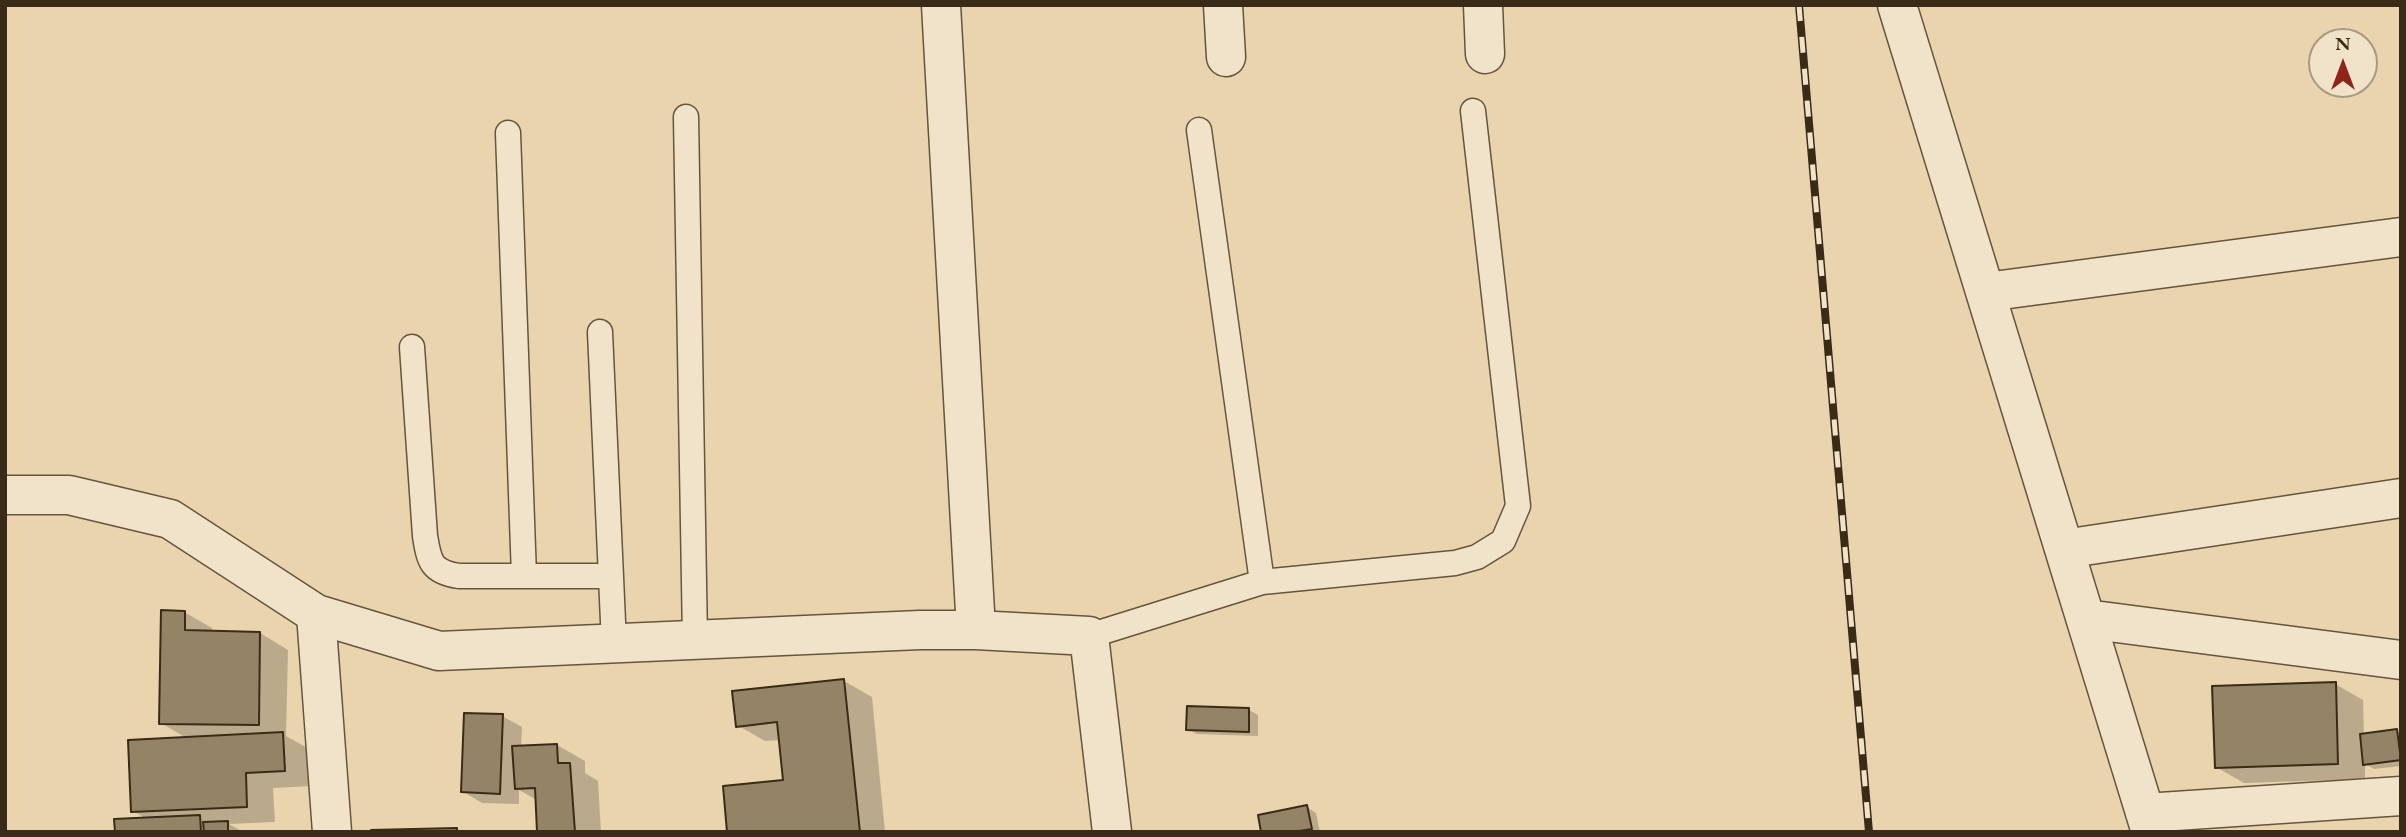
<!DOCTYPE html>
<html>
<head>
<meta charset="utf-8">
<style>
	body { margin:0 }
	#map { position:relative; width:2406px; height:837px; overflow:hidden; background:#e9d4ad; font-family:"EB Garamond",serif }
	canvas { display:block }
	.frame { position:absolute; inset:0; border:7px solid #3a2b18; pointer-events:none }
	.north { position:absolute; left:2308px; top:28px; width:70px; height:70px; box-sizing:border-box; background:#f1e3ca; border:2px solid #a89983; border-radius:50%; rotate:0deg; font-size:19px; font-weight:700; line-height:28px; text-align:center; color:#3a2b18 }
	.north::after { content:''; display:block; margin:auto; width:24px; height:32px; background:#8f2418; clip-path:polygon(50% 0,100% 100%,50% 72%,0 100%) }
</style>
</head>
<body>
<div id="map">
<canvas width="2406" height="837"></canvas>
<div class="frame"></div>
<div class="north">N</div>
</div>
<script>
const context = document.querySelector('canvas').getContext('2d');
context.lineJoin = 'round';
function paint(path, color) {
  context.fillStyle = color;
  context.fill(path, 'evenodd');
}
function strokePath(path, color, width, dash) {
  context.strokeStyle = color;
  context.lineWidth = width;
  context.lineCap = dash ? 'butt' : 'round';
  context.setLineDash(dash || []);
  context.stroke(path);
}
const shadow = new Path2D(`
	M184,612L212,628V633H260L288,650L286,736L311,750L312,786L273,788L275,822L229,824L243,832H116L147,819L133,811L188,739L161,723Z
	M844,681L872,697L885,832H729L785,782L781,740L765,741L737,725Z
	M2335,684L2363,700L2364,735L2397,731L2401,733V766L2374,769L2365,764V779L2244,783L2216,767Z
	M1249,710L1258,715V736L1197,734L1187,729Z
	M502,716L522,727L521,747L557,745L585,761V773L598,781L601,832H539L537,800L519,790V804L482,803L462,791Z
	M1307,807L1316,813L1320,832H1262Z`);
const building = new Path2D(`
	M161,610L185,611V630L260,632L259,725L159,724Z
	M844,679L860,832H727L723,786L783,780L777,722L736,727L732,691Z
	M2336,682L2338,764L2215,768L2212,686Z
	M1187,706L1249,708V732L1186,730Z
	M464,713L503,714L500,794L461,792Z
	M2397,729L2401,760L2363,765L2360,734Z
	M283,732L285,771L246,773L247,807L131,812L128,740Z
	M557,744L558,763H570L575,832H537L535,788L515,789L512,746Z
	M1307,805L1312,829L1293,832H1261L1258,815Z
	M200,815L201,832H115L114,819Z
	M228,821V832H204L203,822Z
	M457,828V832H371V830Z`);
const service = new Path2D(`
	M686,117L695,640
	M1199,130L1262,582
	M508,133L524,576
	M600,332L614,644
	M412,347L425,536C429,561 431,572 459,576H611
	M1089,636L1262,582L1455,563L1477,557L1503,541L1518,506L1473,111`);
const minor = new Path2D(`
	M941,5L976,630
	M1223,5L1226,57
	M1483,5L1485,54
	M1897,5L2151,832
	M1986,292L2401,237
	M5,495H69L170,519L316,614L439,651L920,630H976L1089,636L1112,832
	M2064,549L2401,498
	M316,614L332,832
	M2086,619L2401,660
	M2145,813L2401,796`);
const rail = new Path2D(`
	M1799,5L1869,832`);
paint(shadow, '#0003');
paint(building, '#958365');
strokePath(building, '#3a2b18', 2);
strokePath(service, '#66553d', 27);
strokePath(minor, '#66553d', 41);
strokePath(service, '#f1e3ca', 24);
strokePath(minor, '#f1e3ca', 38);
strokePath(rail, '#3a2b18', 8);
strokePath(rail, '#f1e3ca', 5, [16]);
</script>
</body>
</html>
